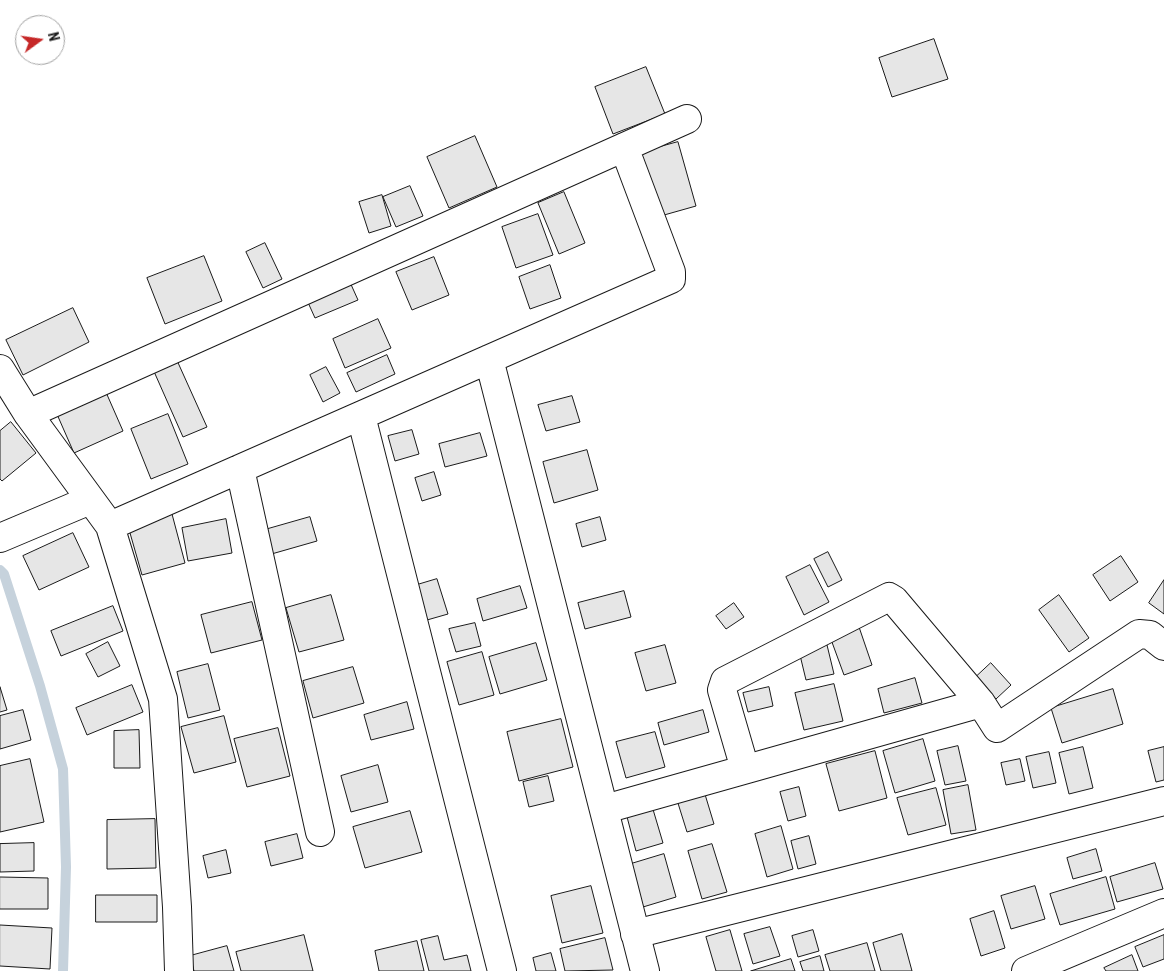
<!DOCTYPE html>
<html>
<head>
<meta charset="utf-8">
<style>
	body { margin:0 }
	#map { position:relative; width:1164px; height:971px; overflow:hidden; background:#fff; font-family:"Roboto Condensed",sans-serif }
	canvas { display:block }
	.north { position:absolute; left:15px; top:15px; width:50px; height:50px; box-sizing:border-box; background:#fff; border:1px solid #a3a3a3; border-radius:50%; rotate:76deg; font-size:14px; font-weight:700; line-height:20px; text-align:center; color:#1a1a1a }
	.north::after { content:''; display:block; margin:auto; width:18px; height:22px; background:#c62828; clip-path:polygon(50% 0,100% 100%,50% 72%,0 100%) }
</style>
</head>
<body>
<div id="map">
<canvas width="1164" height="971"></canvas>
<div class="north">N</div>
</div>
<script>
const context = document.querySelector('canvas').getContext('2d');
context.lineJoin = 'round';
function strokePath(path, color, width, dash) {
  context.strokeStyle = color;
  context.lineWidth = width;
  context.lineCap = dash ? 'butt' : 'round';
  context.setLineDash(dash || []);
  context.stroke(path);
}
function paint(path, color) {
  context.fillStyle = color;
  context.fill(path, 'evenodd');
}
const stream = new Path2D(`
	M0,570L4,574L40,686L63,769L66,867L63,971`);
const building = new Path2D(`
	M934,39L948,79L892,97L879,58Z
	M646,67L665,114L613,134L595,87Z
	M475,136L497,187L449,208L427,157Z
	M678,142L696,206L657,217L638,153Z
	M410,186L423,216L396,227L383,197Z
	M564,192L585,243L559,254L538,203Z
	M382,195L391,226L369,233L359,202Z
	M538,214L553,255L516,268L502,227Z
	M265,243L282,279L263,288L246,252Z
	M204,256L222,301L165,324L147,278Z
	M434,257L449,295L412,310L396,272Z
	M550,265L561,298L530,309L519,277Z
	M349,280L358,300L315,318L306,298Z
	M73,308L89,342L23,375L6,340Z
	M378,319L391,348L345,368L333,339Z
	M387,355L395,374L356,392L347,373Z
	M175,356L207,427L183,437L152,367Z
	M326,367L340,393L323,402L310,375Z
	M105,390L123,431L74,453L56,412Z
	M572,396L580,422L546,431L538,405Z
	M168,414L188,464L151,479L131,429Z
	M11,422L36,453L2,481L0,479V431Z
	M412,430L419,454L395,461L388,436Z
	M480,433L487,456L445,467L439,444Z
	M587,450L598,490L554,503L543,462Z
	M434,472L441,495L422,501L415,478Z
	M172,514L185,563L142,575L128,526Z
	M310,517L317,541L268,555L261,531Z
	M600,517L606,540L582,547L576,524Z
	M226,519L232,553L188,561L182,528Z
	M73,533L89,567L39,590L23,556Z
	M828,552L842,580L828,587L814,559Z
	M1121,556L1138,582L1110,601L1093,575Z
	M810,565L829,602L804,615L786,577Z
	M437,579L448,614L427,620L417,585Z
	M1164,580V614L1149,603Z
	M520,586L527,608L483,621L477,599Z
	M624,591L631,617L585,629L578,603Z
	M331,595L344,640L299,652L286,608Z
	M1059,595L1089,638L1069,652L1039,610Z
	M252,602L262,640L211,653L201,615Z
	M734,603L744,617L726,629L716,616Z
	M113,606L123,631L61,656L51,631Z
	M475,623L481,646L456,652L449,629Z
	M858,624L872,665L844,675L829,634Z
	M108,642L120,666L98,677L86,654Z
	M536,643L547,680L500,694L489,657Z
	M665,645L676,683L646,691L635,653Z
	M827,645L834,674L806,680L799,651Z
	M482,652L494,695L459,705L447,662Z
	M991,663L1011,685L996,699L976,677Z
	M208,664L220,710L188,718L177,672Z
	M353,667L364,703L313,718L303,681Z
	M915,678L922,703L884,713L878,689Z
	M834,684L843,721L804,730L795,693Z
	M132,685L143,712L87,735L76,708Z
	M0,687L7,710L0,712Z
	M769,687L773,706L748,712L743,693Z
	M1113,689L1123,724L1062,743L1051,708Z
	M407,702L414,729L371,740L364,715Z
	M23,710L31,740L0,749V716Z
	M703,710L709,732L664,745L658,723Z
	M224,716L236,762L194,773L181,727Z
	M561,719L573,767L519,781L507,732Z
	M278,728L290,776L247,787L234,739Z
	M139,730L140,768H114V731Z
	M655,732L665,767L626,778L616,742Z
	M923,739L935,781L895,793L883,751Z
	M958,746L966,781L945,785L937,751Z
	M1083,747L1093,788L1069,794L1059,753Z
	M1164,747V780L1156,782L1148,751Z
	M875,751L887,798L839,811L826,764Z
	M1049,752L1056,783L1033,788L1026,757Z
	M30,759L44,822L0,832V766Z
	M1020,759L1025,781L1006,785L1001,763Z
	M378,765L388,802L351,812L341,776Z
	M548,776L554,801L529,807L523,782Z
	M968,785L976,830L951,834L943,790Z
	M799,787L806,816L788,821L780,792Z
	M936,788L946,825L908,835L897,798Z
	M704,791L714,824L687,832L677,800Z
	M652,806L663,843L636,851L626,813Z
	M410,811L422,852L365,868L353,827Z
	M155,819L156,868L107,869V820Z
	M781,826L793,869L767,877L755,834Z
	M297,834L303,858L271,866L265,842Z
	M809,836L816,864L798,869L791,841Z
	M34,843V871L0,872V844Z
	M712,844L727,892L702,899L688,851Z
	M1096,849L1102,871L1073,879L1067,858Z
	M226,850L231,873L208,878L203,856Z
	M664,854L676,897L643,907L631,864Z
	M1155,863L1163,889L1117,902L1110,877Z
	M0,877L48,878V909H0Z
	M1106,877L1115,909L1060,925L1050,894Z
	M591,886L603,933L562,943L551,896Z
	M1035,886L1045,919L1011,929L1001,896Z
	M96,895H157V922H96Z
	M994,911L1005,948L981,956L970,919Z
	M0,925L52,928L50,969L0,966Z
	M770,927L780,956L753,964L744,934Z
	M730,930L742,971H716L706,937Z
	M813,930L819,951L798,957L792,936Z
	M902,934L912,971H881L873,943Z
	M304,935L313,971H241L236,952Z
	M1164,935V959L1143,967L1135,947Z
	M438,936L444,960L467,955L471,971H429L421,940Z
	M605,938L613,970L565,971L560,949Z
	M417,941L424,971H379L375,951Z
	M867,943L875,971H830L825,955Z
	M227,946L234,971H194L190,956Z
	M551,953L556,971H536L533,958Z
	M1132,955L1138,971H1106L1104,968Z
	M820,956L824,971H803L800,962Z
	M791,959L795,971H751Z`);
const minor = new Path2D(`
	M489,359L645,971
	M0,369L28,414L110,526L163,699L177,907L179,971
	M28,414L687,119
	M361,416L502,971
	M240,469L320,832
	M110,526L671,279V272L624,147
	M0,538L90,500
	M745,769L722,690L725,681L889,597L894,600L981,703L997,728L1139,634L1150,635L1164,646
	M605,809L981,703
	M635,934L1164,801
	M1026,971L1164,913`);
strokePath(stream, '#c6d2dc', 10);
paint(building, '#e6e6e6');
strokePath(building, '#1a1a1a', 1);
strokePath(minor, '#1a1a1a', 30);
strokePath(minor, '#fff', 28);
</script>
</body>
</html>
